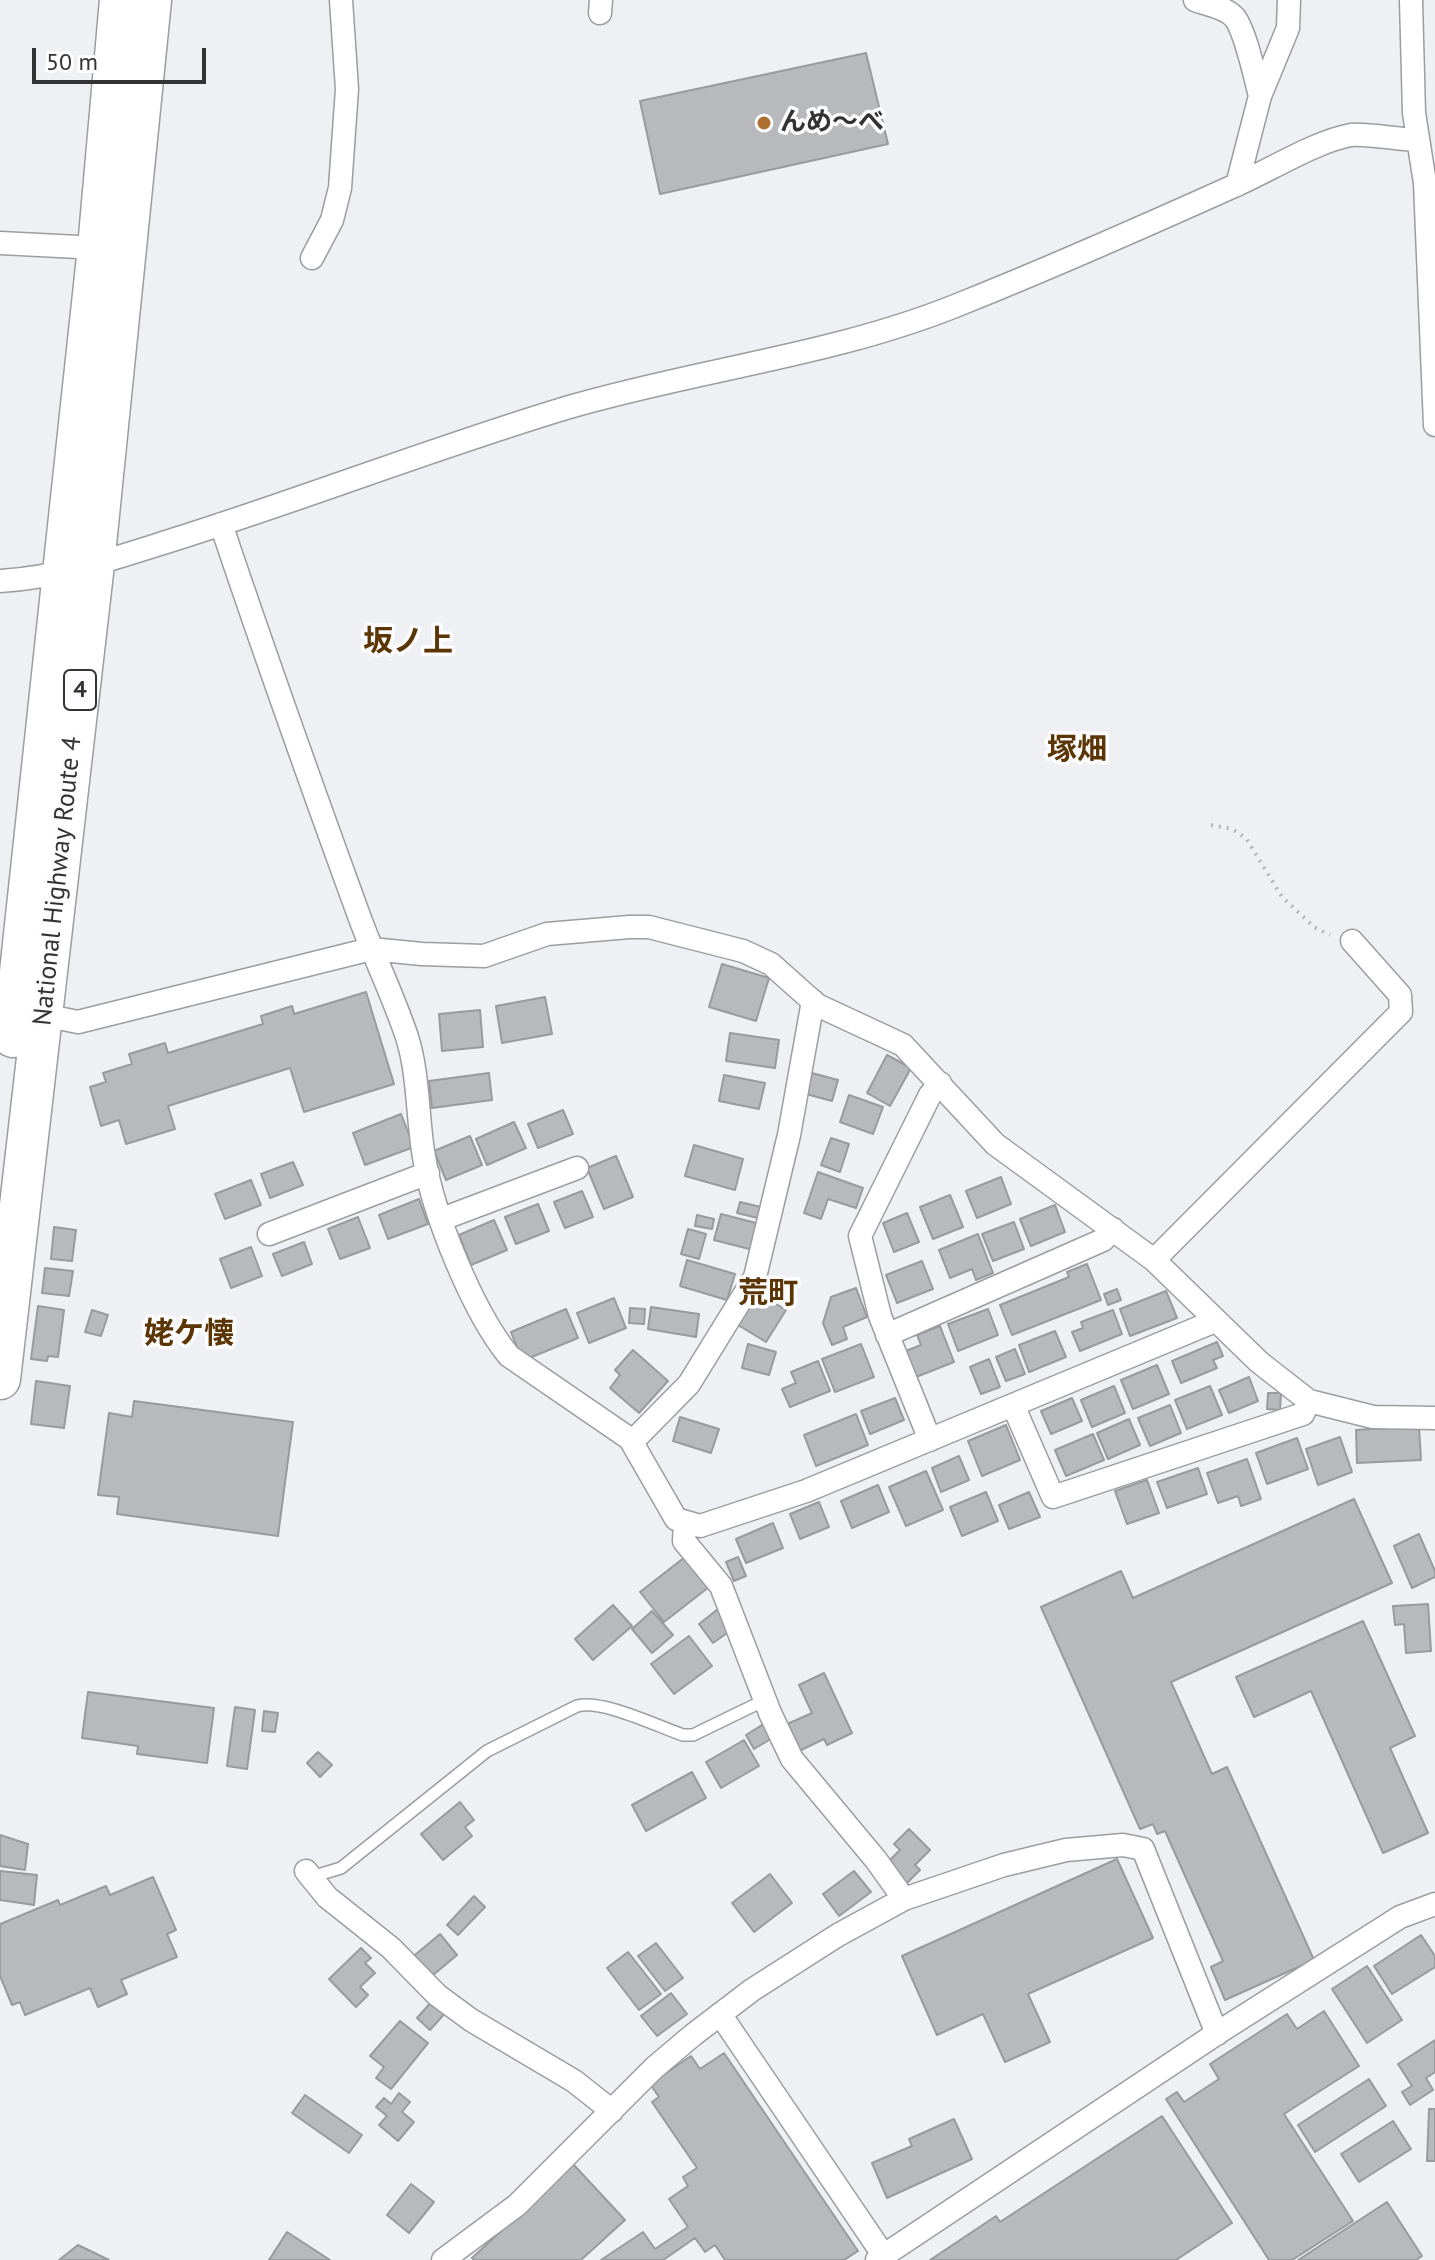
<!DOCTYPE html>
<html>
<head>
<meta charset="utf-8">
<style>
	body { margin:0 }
	#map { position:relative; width:1435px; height:2260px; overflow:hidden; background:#eff0f3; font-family:"PT Sans",sans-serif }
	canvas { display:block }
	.scale { position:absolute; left:32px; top:48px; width:174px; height:36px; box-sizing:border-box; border:4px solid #333334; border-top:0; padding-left:10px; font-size:24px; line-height:28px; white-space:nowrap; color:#333334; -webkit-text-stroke:6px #fdfdff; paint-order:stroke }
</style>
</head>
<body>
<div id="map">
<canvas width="1435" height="2260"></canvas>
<div class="scale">50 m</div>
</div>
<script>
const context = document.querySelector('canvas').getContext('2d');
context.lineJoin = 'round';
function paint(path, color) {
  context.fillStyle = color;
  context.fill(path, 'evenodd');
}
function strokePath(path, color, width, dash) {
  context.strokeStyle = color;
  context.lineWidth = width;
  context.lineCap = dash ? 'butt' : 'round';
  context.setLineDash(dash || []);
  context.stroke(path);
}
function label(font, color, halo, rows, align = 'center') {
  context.font = font + ' "PT Sans","Noto Sans JP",sans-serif';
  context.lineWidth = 7;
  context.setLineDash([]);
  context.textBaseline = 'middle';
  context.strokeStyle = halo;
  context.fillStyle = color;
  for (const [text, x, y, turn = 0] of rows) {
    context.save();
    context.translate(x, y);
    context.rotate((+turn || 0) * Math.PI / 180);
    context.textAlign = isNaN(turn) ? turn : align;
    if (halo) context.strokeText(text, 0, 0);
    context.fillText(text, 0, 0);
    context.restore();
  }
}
const building = new Path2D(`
	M866,53L888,144L660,194L640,101Z
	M722,964L769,978L756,1021L709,1007Z
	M366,992L394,1084L304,1112L290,1068L168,1106L175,1129L126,1144L119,1120L101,1126L90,1087L106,1082L103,1073L132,1064L129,1054L165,1043L168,1053L263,1024L261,1016L292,1006L294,1014Z
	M545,997L552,1034L502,1043L496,1006Z
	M480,1010L483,1047L442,1051L439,1014Z
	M730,1033L779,1040L775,1068L726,1061Z
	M887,1055L911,1068L890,1106L867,1093Z
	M489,1073L492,1100L432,1108L429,1081Z
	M812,1073L838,1080L832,1101L806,1094Z
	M724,1075L765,1083L759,1109L719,1101Z
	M849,1095L883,1107L873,1134L840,1122Z
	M563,1110L573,1134L538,1148L528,1124Z
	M401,1114L414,1147L365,1165L353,1133Z
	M514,1122L526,1148L487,1165L476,1139Z
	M470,1136L482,1165L446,1180L434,1151Z
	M831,1138L849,1144L840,1172L821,1165Z
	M694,1145L743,1159L735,1190L685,1176Z
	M616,1156L633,1197L604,1209L587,1168Z
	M293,1162L303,1185L270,1198L261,1174Z
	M818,1172L863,1188L856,1208L828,1199L821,1219L804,1213Z
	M1001,1177L1011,1204L977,1218L966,1191Z
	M251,1180L261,1205L225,1219L215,1194Z
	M582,1191L593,1217L565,1228L554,1202Z
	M950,1195L963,1227L933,1239L920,1207Z
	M419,1199L428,1224L388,1239L379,1215Z
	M740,1202L765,1208L762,1219L737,1213Z
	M538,1204L549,1231L516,1244L505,1217Z
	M1055,1205L1065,1232L1031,1246L1020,1219Z
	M907,1213L919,1242L894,1252L883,1223Z
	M721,1214L760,1224L753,1250L714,1240Z
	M697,1215L714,1219L712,1229L695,1226Z
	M358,1217L370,1248L340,1259L328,1229Z
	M494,1220L507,1250L471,1265L459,1235Z
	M1014,1222L1024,1249L993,1261L982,1234Z
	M54,1227L76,1230L72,1261L51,1259Z
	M688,1229L706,1234L699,1259L681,1254Z
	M978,1234L993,1273L976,1280L972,1269L950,1278L939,1250Z
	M304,1242L312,1264L282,1276L273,1254Z
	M251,1247L262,1276L231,1288L220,1259Z
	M687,1260L735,1274L727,1300L680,1286Z
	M922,1261L933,1289L897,1303L886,1275Z
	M1087,1264L1101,1300L1012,1335L1000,1305L1069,1277L1067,1272Z
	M45,1268L73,1271L69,1296L42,1293Z
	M761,1287L775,1295L771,1301L786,1310L766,1342L738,1325Z
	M856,1288L867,1317L843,1327L847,1339L832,1345L823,1323L831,1297Z
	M1117,1289L1121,1300L1108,1305L1104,1294Z
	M1166,1291L1177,1318L1130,1336L1120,1309Z
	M614,1298L626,1328L589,1343L577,1313Z
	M38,1306L64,1310L58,1357L48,1356L47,1361L31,1359Z
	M651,1307L699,1314L696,1337L648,1329Z
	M630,1308L645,1309L644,1324L629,1323Z
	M566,1309L578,1338L522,1361L511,1332Z
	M988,1309L998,1335L958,1351L948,1324Z
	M92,1310L108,1315L101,1336L85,1332Z
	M1113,1310L1122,1334L1080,1351L1072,1332L1083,1328L1081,1322Z
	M940,1326L954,1362L916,1377L906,1351L921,1345L917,1335Z
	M1055,1331L1066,1357L1029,1372L1019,1345Z
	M1217,1342L1223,1356L1213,1360L1217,1368L1181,1383L1172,1361Z
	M748,1344L776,1352L769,1375L742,1368Z
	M861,1344L874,1377L835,1392L822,1359Z
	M1015,1349L1025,1374L1006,1381L996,1357Z
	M633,1350L668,1381L639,1413L610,1388L620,1375L615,1370Z
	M989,1359L1000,1387L981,1394L970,1367Z
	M818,1361L830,1391L790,1407L782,1389L796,1383L791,1372Z
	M1157,1365L1169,1394L1133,1409L1121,1380Z
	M1249,1377L1258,1401L1229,1413L1219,1390Z
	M36,1381L70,1386L64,1428L31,1424Z
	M1114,1386L1125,1413L1092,1427L1081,1400Z
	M1210,1386L1222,1415L1187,1429L1175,1400Z
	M1268,1393H1281L1280,1410L1267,1409Z
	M895,1398L904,1420L870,1434L861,1411Z
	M1072,1398L1082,1421L1051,1434L1041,1411Z
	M134,1401L293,1422L278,1536L117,1514L119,1497L98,1495L109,1413L132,1417Z
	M1170,1405L1181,1433L1150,1446L1138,1418Z
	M856,1414L868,1445L816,1466L804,1435Z
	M680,1417L719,1429L711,1453L673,1441Z
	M1129,1419L1140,1445L1108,1459L1097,1433Z
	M1006,1425L1020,1460L982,1476L968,1441Z
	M1419,1426L1421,1460L1357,1463L1356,1430Z
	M1093,1434L1104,1460L1066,1476L1055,1450Z
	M1340,1437L1352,1472L1318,1485L1306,1449Z
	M1297,1438L1308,1469L1267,1484L1256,1453Z
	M959,1456L969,1480L941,1492L932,1468Z
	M1247,1459L1261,1499L1241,1506L1238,1496L1218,1503L1207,1473Z
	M1198,1468L1207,1494L1167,1508L1157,1482Z
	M926,1471L943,1510L906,1526L889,1487Z
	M1147,1480L1159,1513L1127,1524L1115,1491Z
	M878,1485L889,1512L852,1528L841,1501Z
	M986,1492L998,1521L962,1536L950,1507Z
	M1029,1492L1040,1517L1009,1529L999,1505Z
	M1354,1499L1392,1583L1171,1682L1212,1774L1227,1767L1314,1960L1225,2000L1211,1967L1223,1961L1165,1831L1157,1834L1153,1824L1140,1829L1041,1607L1121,1571L1133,1598Z
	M819,1502L829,1527L800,1539L790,1514Z
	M773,1523L783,1548L746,1563L736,1539Z
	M1419,1534L1435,1571V1577L1412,1588L1394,1546Z
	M685,1557L709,1587L664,1622L640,1592Z
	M738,1557L746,1576L734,1581L726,1562Z
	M1428,1604L1431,1651L1406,1653L1404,1624L1395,1625L1393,1606Z
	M613,1605L632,1626L593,1660L575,1639Z
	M718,1609L733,1629L713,1643L699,1624Z
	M652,1611L673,1635L652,1653L632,1629Z
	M1363,1621L1415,1736L1390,1748L1428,1833L1383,1853L1311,1691L1254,1717L1236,1677Z
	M689,1636L712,1666L674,1694L651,1664Z
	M824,1673L852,1733L827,1745L824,1739L797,1752L785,1725L812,1713L799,1685Z
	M88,1692L214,1708L207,1763L137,1754L138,1746L82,1738Z
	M235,1707L255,1710L247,1769L227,1766Z
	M264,1711L278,1713L275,1732L262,1731Z
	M765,1723L774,1737L754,1749L746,1735Z
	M744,1740L759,1766L721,1788L706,1762Z
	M318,1752L332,1765L320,1777L307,1763Z
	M692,1772L706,1798L646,1831L632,1805Z
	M460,1802L474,1820L465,1827L472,1836L443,1860L421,1834Z
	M909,1829L930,1850L915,1865L920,1870L906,1884L886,1864L900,1850L894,1844Z
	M0,1835L28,1844L25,1870L0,1866Z
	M1117,1859L1153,1938L1028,1994L1050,2042L1005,2062L983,2014L937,2035L902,1956Z
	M0,1871L37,1875L34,1905L0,1900Z
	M854,1871L871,1892L839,1916L823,1894Z
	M770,1874L792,1903L754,1932L732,1903Z
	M153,1877L176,1930L167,1934L177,1957L121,1980L127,1994L98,2007L90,1988L25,2015L20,2002L12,2005L0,1976V1924L58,1900L60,1905L106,1886L110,1895Z
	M474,1896L485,1907L458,1935L447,1925Z
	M440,1934L457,1955L426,1981L409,1960Z
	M1421,1935L1435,1956V1967L1392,1994L1374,1966Z
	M656,1943L683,1978L665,1991L638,1956Z
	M361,1948L371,1958L365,1963L375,1973L360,1987L368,1995L356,2007L329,1979Z
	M628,1952L661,1994L639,2010L607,1968Z
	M1367,1966L1402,2020L1367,2043L1332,1989Z
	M671,1993L687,2014L657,2036L641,2016Z
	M433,2000L446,2012L430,2030L417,2018Z
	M1324,2011L1359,2066L1284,2114L1353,2221L1292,2260H1269L1166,2099L1177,2092L1184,2102L1219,2079L1210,2064L1287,2014L1297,2029Z
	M400,2021L428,2043L391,2089L376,2078L384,2067L370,2056Z
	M1435,2040V2072L1426,2078L1433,2090L1410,2105L1402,2092L1412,2086L1398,2064Z
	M724,2053L858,2251L844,2260H725L715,2245L705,2252L695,2238L663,2260H601L643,2232L655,2249L688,2227L669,2199L688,2186L683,2177L697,2168L652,2102L659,2097L650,2084L691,2056L700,2069Z
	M1369,2079L1386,2106L1315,2152L1298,2125Z
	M399,2093L410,2102L402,2112L414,2122L398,2141L379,2125L387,2116L376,2107L384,2098L391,2104Z
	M305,2095L362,2135L349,2153L292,2113Z
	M1429,2109H1435V2161H1427Z
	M1162,2116L1232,2223L1176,2260H930L996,2216L1000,2222Z
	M954,2119L972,2159L887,2198L872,2163L912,2146L909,2139Z
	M1393,2121L1411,2149L1359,2182L1341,2154Z
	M573,2164L625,2220L581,2260H474L472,2258Z
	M411,2184L434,2202L409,2233L387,2215Z
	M1387,2202L1422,2256L1416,2260H1298Z
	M287,2232L330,2260H269Z
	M78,2245L109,2260H59Z`);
const path = new Path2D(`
	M1211,825L1232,829L1246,838L1282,897L1314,927L1330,935`);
const lane = new Path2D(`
	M311,1877L341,1868L487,1751L577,1706C602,1699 657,1726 683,1735H693L765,1700`);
const street = new Path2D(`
	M1195,0C1207,5 1226,7 1235,18C1246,33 1255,77 1260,96
	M1411,0L1414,113L1425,183L1435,425
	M600,13L601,0
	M1237,185L1260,96L1288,28L1289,0
	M0,243L98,248
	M312,258L332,220L340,188L347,89L341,0
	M221,524C265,655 311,784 358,913C373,955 393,995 407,1037C419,1075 417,1117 424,1157C433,1214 473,1312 509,1356L630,1439L676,1519L700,1526L806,1491L1215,1321
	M0,581C64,577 121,556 182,537C311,496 437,447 566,408C698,369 838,355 965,302C1055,266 1145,226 1234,186C1267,172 1316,141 1351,135C1367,133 1400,140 1418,140
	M43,1015L78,1022L371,949L422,954L484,956L547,934L629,927H649L743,951L771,964L817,1005L903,1045L995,1144L1154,1260L1259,1362L1309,1401L1303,1414L1053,1497L1013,1405
	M442,1219L577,1168
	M269,1234L428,1173
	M1154,1260L1401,1012L1400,995L1352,941
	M887,1335L1103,1240L1113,1229
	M1309,1401L1373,1417L1435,1418
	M930,1440L880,1316L860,1236L930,1095L940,1083
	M632,1442L689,1384L755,1277L789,1135L813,1001
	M685,1522L684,1541L721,1586L770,1713L792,1759L876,1860L904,1899
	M306,1871L327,1897L391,1948L437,1995L471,2020L574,2081L612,2111
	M720,2014L884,2256
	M443,2260L517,2205L654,2068L693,2035L752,1990L838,1935L904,1899L1004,1865L1066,1850L1123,1845L1143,1849L1217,2034
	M877,2260L1219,2032L1400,1917L1435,1904`);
const highway = new Path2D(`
	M13,1037L98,248L120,0
	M0,1379L94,564L151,0`);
const markers = [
	[764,123,8,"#ab7031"]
];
const shields = [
	[80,690,32]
];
const shieldNames = [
	["4",80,690]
];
const poiNames = [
	["んめ～べ",780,123]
];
const streetNames = [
	["National Highway Route 4",58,881,-84]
];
const quarterNames = [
	["坂ノ上",408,642],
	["塚畑",1077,750],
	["荒町",768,1294],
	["姥ケ懐",189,1334]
];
paint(building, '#b8b9bc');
strokePath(building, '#999a9d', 2);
strokePath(lane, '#9c9da0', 14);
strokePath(street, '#9c9da0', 25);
strokePath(highway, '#9c9da0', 43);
strokePath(path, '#b4b5b7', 4, [2, 6]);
strokePath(lane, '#fff', 11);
strokePath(street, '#fff', 22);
strokePath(highway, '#fff', 40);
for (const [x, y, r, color] of markers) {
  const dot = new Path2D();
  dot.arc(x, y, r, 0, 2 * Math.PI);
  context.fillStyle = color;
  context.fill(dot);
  strokePath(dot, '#fdfdff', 3);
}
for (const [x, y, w] of shields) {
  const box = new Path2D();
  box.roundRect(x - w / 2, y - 20, w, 40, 6);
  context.fillStyle = '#fdfdff';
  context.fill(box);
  strokePath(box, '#333334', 2);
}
label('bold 24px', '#333334', null, shieldNames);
label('bold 26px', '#333334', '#fdfdff', poiNames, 'left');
label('26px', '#333334', '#fdfdff', streetNames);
label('bold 30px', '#5c3504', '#fdfdff', quarterNames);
</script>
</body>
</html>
